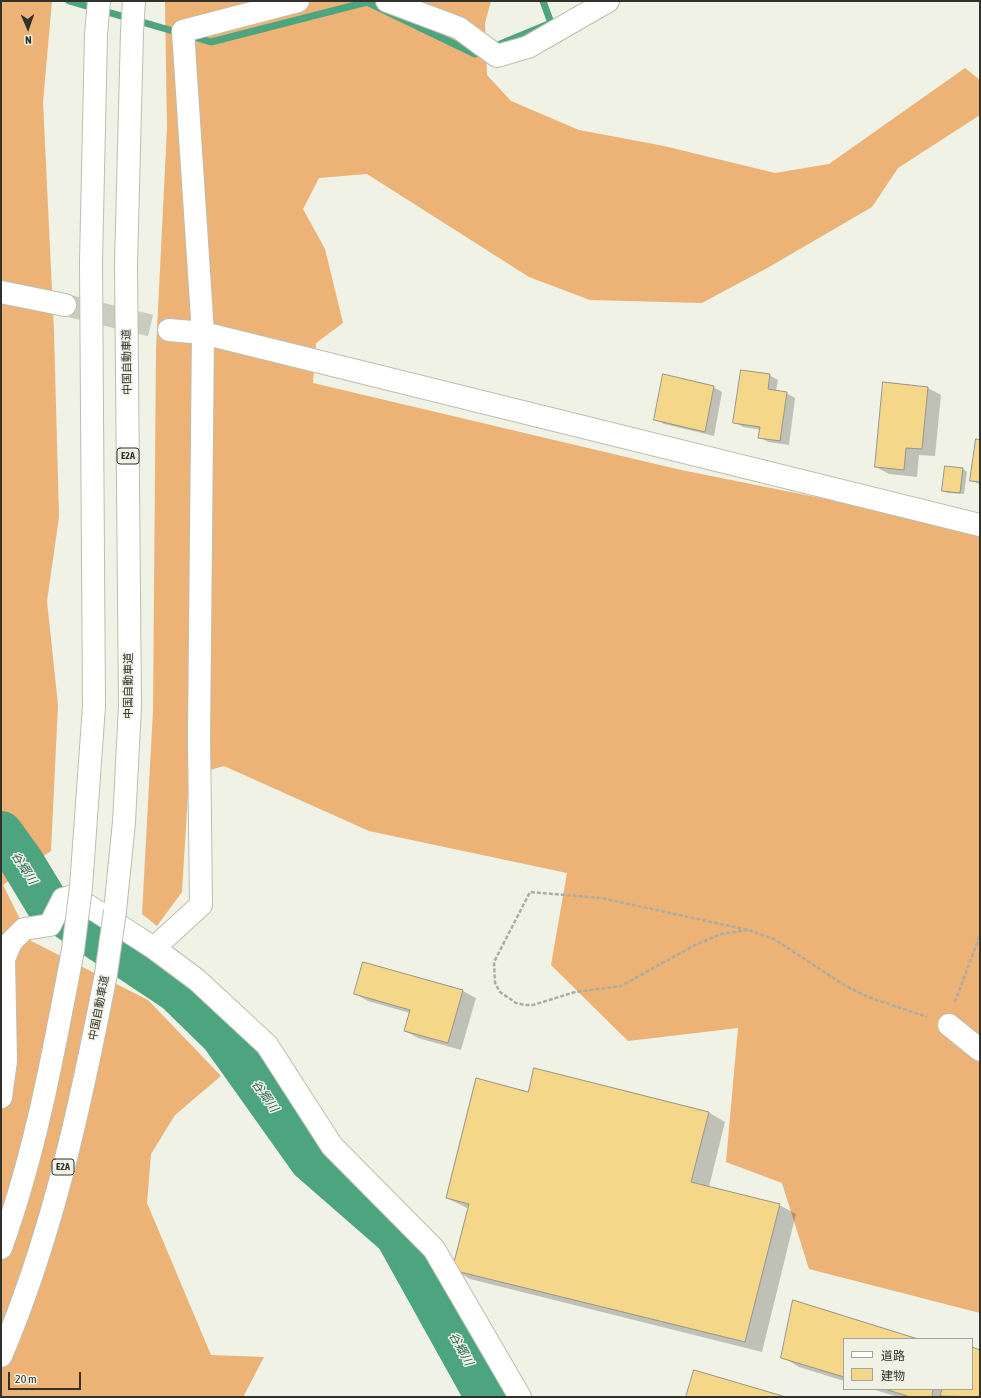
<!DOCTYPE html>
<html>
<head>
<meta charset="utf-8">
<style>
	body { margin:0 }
	#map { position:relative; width:981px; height:1398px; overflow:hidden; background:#eff2e4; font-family:"Asap Condensed","Noto Sans JP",sans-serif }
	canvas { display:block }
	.frame { position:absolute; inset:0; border:2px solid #31322d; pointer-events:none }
	.legend { position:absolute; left:843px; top:1338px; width:130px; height:52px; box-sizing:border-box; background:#eff2e4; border:1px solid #a3a59b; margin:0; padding:5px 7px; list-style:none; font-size:12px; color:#31322d }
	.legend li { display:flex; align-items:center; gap:8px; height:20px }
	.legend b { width:20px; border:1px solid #a3a59b }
	.north { position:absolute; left:8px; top:8px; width:40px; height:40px; -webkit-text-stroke:3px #eff2e4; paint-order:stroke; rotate:178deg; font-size:11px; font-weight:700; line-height:16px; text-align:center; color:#31322d }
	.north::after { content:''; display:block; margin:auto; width:14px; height:18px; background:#31322d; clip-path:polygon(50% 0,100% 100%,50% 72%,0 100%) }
	.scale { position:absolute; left:8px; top:1372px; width:73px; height:18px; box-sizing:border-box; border:2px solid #31322d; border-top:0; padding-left:5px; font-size:12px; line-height:14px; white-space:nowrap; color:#31322d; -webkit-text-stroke:3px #eff2e4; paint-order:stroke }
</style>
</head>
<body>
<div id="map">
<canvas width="981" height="1398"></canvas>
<div class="frame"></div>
<ul class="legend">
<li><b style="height:5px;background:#fff"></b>道路</li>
<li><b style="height:11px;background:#f4d789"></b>建物</li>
</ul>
<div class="north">N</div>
<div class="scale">20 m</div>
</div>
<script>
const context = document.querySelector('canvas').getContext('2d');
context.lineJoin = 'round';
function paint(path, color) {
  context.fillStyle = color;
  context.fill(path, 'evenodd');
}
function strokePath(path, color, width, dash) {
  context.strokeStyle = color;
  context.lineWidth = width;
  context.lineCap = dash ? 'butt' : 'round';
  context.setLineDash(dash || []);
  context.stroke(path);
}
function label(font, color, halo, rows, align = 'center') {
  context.font = font + ' "Asap Condensed","Noto Sans JP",sans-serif';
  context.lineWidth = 3;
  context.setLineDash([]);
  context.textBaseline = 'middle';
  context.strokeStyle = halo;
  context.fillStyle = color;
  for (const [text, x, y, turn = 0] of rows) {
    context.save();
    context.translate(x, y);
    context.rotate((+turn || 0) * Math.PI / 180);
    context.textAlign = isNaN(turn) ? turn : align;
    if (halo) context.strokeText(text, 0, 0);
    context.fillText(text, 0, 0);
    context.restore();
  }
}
const forest = new Path2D(`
	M1,1H52L43,102L54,332L59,517L47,601L58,705L51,851L3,885L31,941L148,1000L221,1076L175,1115L151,1154L147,1203L211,1355L264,1357L243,1397H1Z
	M165,1H491L485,23L487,75L511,101L579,130L664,146L775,173L829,164L965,68L980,80V115L898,168L872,207L769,267L702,303L590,300L529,277L367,174L319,178L303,209L325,249L343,323L316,343L313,383L681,470L980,530V1313L809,1269L782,1183L726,1162L738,1028L628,1041L551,965L567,873L369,831L224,766L189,776L182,892L157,926L142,914L153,711L156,350L167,128Z`);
const shadow = new Path2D(`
	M769,375L778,380L776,391L786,393L795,398L789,445L768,442L760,437L761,430L743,427L734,422Z
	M713,387L722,392L714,436L664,424L655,419Z
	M928,388L941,395L935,456L919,455L917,477L889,474L876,467Z
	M980,441V485L972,480Z
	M946,468L963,469L967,472L964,494L947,493L943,490Z
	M364,963L463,991L476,998L461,1050L418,1038L405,1031L410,1013L368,1001L355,994Z
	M529,1093L708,1112L725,1122L709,1187L779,1205L796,1214L762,1352L470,1279L453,1269L469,1209L447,1198Z
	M794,1301L914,1339H844V1381L799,1367L782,1357Z
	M972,1348L980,1351V1397H898L872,1389H972Z`);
const stream = new Path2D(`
	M69,1L180,33
	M190,36L211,42L367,2L475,54L483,51
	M493,47L551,23L543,1`);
const river = new Path2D(`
	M1,833L22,862L48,905L177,991L222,1035L311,1160L397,1235L487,1397`);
const building = new Path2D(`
	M741,370L770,374L768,389L787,392L780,441L758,438L760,427L733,423Z
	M663,374L714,386L705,432L654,420Z
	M883,382L928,387L922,449L906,448L904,470L875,467Z
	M976,439L980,440V482L970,481Z
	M945,466L963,468L960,493L942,491Z
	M363,962L463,990L448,1043L404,1031L410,1010L354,994Z
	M534,1068L709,1112L691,1182L780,1204L745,1342L452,1270L469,1204L446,1198L476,1078L528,1092Z
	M793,1300L918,1339H844V1377L781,1358Z
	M972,1347L980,1350V1397L940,1396L942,1389H972Z
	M694,1370L786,1397H686Z
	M885,1389H933L932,1397H911Z`);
const minorTunnel = new Path2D(`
	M65,305L169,330`);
const path = new Path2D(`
	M748,930L721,934L695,945L621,986L575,992L533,1005H525L516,1003L500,992L495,983L494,962L530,892L601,898L748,930L774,939L844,985L868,997L927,1017
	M955,1002L980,935`);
const minor = new Path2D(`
	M387,1L459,28L497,56L528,47L608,1
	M1,292L65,305
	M169,330L203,333L980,525
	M154,948L197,980L267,1045L332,1146L434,1249L520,1397
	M949,1025L980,1050
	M1,1097L6,1061L4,959L11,942L24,929L50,925L63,899L73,896L154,948L201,905L199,737L203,333L183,31L298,1`);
const motorway = new Path2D(`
	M81,887L94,706L91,262L96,34L99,1
	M115,911L124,822L130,706L126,264L132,32L134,1
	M1,1248C36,1151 54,1050 73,950
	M1,1356C53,1234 81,1103 106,974`);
const motorwayBridge = new Path2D(`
	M73,950L81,887
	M106,974L115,911`);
const shields = [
	[128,456,22],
	[63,1167,22]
];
const shieldNames = [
	["E2A",128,456],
	["E2A",63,1167]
];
const streetNames = [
	["中国自動車道",127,362,-91],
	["中国自動車道",129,686,-90],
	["中国自動車道",99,1008,-79]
];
const waterNames = [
	["谷郷川",24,868,57],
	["谷郷川",265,1096,55],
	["谷郷川",461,1349,61]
];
paint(forest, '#edb276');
paint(shadow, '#0003');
strokePath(stream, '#4da580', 7);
strokePath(river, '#4da580', 44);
paint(building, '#f4d789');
strokePath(building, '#989487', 1);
strokePath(minorTunnel, '#c9ccbf', 22, [22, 11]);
strokePath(minor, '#bcbeb0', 24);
strokePath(motorway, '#bcbeb0', 24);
strokePath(path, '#abada2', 2.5, [4, 2]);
strokePath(minor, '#fff', 22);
strokePath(motorway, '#fff', 22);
strokePath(motorwayBridge, '#bcbeb0', 24, []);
strokePath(motorwayBridge, '#fff', 22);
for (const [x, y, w] of shields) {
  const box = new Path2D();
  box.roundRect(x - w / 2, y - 8, w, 16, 3);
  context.fillStyle = '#eff2e4';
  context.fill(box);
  strokePath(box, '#31322d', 1);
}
label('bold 10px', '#31322d', null, shieldNames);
label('11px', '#31322d', '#eff2e4', streetNames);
label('italic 12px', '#24654b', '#eff2e4', waterNames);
</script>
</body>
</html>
